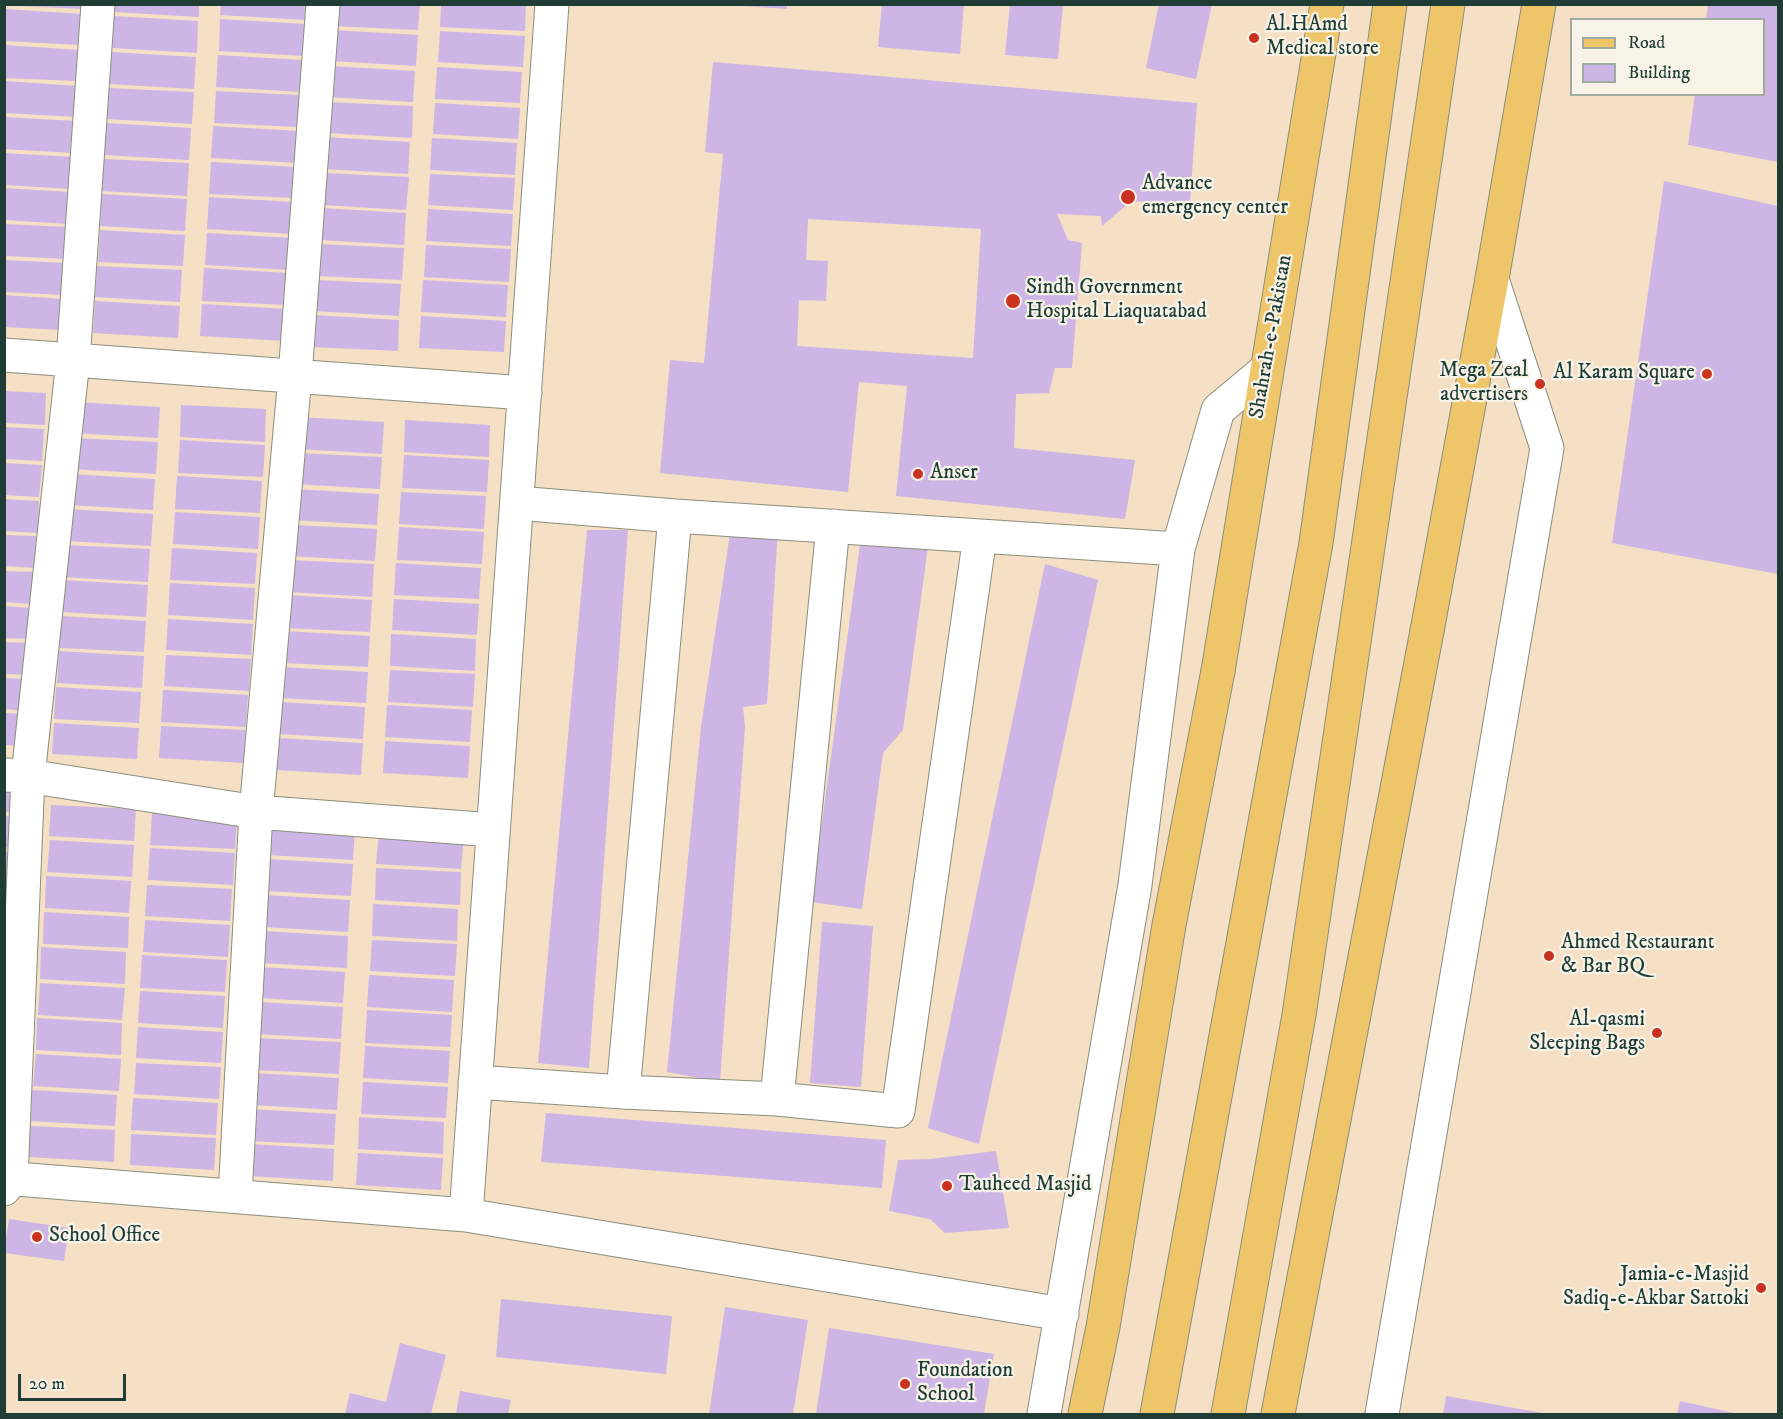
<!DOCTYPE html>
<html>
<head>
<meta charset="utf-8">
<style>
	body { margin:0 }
	#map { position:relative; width:1783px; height:1419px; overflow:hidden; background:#f5dfc5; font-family:"IM FELL DW Pica",serif }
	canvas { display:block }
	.frame { position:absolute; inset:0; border:6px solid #1f3d34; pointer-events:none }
	.legend { position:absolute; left:1570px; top:18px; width:195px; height:78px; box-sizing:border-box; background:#f7f3e8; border:2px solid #a1aaa0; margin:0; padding:8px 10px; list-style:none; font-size:18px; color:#1f3d34 }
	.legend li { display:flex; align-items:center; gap:12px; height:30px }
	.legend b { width:30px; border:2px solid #a1aaa0 }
	.scale { position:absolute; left:18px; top:1374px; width:108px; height:27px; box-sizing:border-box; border:3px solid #1f3d34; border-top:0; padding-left:8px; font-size:18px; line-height:21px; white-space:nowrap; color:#1f3d34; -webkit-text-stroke:4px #f7f3e8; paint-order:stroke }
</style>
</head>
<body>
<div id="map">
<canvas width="1783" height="1419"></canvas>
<div class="frame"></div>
<ul class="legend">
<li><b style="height:8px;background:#eec569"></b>Road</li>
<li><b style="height:16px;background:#cdb5e5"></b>Building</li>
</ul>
<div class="scale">20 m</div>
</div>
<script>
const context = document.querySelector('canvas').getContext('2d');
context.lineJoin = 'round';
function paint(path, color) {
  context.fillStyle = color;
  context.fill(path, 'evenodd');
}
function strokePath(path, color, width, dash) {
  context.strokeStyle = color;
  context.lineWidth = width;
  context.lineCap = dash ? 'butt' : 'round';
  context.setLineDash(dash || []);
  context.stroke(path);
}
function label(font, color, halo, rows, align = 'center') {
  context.font = font + ' "IM FELL DW Pica",serif';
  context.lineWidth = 4.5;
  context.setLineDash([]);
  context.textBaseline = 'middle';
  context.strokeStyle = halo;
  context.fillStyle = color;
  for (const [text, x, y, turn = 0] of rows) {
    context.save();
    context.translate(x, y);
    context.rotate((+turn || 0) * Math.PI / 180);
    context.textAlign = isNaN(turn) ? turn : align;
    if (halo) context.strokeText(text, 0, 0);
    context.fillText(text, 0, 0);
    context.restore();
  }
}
const building = new Path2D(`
	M22,4H83V9L22,6Z
	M114,4H199V17L114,12Z
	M221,4H306L305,20L220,15Z
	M334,4H420L418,30L333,26Z
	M441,4H526L525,31L440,27Z
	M744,4H787V9L744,6Z
	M882,4H964L960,54L878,47Z
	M1010,4H1063L1058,59L1005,55Z
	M1159,4H1212L1196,79L1146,68Z
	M1708,4H1778V162L1688,145L1695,94H1764V20H1706Z
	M4,9L83,14L81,45L4,41Z
	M114,16L198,21L197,53L112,48Z
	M220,19L306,24L304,56L219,51Z
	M333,30L418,35L416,66L331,61Z
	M440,31L525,36L523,67L438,62Z
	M4,45L80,50L78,81L4,78Z
	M111,52L196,57L194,89L109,84Z
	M218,55L302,60L301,92L216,87Z
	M713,62L1197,103L1189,215L1154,214L1153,201L1130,202L1102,226L1101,216L1057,214L1068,240L1082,243L1072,368H1055L1049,393L1016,394L1014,448L1135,460L1125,519L896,496L907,386L859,382L848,492L660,473L670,360L704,363L723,154L705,152ZM808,219L981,229L973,358L797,346L799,300L826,301L828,261L806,260Z
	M330,66L415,71L413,102L328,97Z
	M437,67L522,72L520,103L435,99Z
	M4,81L78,86L76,117L4,113Z
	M109,88L194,92L192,124L107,119Z
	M216,91L301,95L299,127L214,123Z
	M328,102L413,106L412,138L327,133Z
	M435,103L520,108L518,139L433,134Z
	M4,117L75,121L73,153L4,149Z
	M106,123L191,128L189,160L104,155Z
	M213,126L298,131L296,163L211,158Z
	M325,137L410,142L408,174L323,169Z
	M432,138L517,143L515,175L430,170Z
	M4,153L73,157L71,189L4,185Z
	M104,159L189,163L187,196L102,191Z
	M211,162L296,167L294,198L209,194Z
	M324,173L409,177L406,210L321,205Z
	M430,174L515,178L513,210L428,205Z
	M1664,181L1778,206V574L1612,543Z
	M4,188L71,192L69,224L4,220Z
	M102,194L187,199L185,231L100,226Z
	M209,197L294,202L292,234L207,229Z
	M321,208L406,213L404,245L319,240Z
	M428,209L513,214L511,246L426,241Z
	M4,224L69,227L67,259L4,256Z
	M100,230L185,235L183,266L98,262Z
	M207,233L292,238L290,270L205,265Z
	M319,244L404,248L402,280L317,276Z
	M426,245L511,249L509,282L424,277Z
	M4,260L66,263L64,295L4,292Z
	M97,266L182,270L180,302L95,297Z
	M204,268L289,273L287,305L202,301Z
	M316,280L401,284L399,316L314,311Z
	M423,280L508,285L506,317L421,312Z
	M4,295L64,299L62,330L4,327Z
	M95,301L180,306L178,338L93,333Z
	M202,304L287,309L285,341L200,336Z
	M314,315L399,320L398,351L313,347Z
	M421,316L506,321L504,352L419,348Z
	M4,391L46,393L45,425L4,423Z
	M75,402L160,407L158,438L73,433Z
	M181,405L266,409L265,442L180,437Z
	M299,417L384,422L382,454L297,449Z
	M405,420L490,425L489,457L404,452Z
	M4,427L44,429L42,461L4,459Z
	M73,438L158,442L156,474L71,469Z
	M180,440L265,445L263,477L178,473Z
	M297,453L382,457L380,489L295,484Z
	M404,455L489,460L487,492L402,488Z
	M4,463L42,465L39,497L4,495Z
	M70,474L155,479L153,510L68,505Z
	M177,476L262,481L260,513L175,509Z
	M294,489L379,494L377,525L292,520Z
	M401,492L486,496L484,529L399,524Z
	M4,499L39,501L38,533L4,531Z
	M68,509L153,514L151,546L66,541Z
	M175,512L260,517L258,549L173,544Z
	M292,525L377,529L375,561L290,556Z
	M399,527L484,532L482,564L397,560Z
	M731,527L778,528L767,704L743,707L745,726L720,1082L667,1072L701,727Z
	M587,530H628L589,1068L538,1063Z
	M4,535L36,536L35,568L4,566Z
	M861,538L928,547L903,730L883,753L862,909L811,902Z
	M65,545L150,549L148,582L63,577Z
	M172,548L257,553L255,584L170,580Z
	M289,560L374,564L372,597L287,592Z
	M396,563L481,568L479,599L394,595Z
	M1045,564L1098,580L979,1144L928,1128Z
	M4,571L35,572L33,604L4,602Z
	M63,580L148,585L146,617L61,612Z
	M170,583L255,588L253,620L168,615Z
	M287,595L372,600L370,632L285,628Z
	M394,599L479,604L477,635L392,630Z
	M4,606L32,608L31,639L4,638Z
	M61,616L146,621L144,652L59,648Z
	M168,619L253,624L251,655L166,650Z
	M285,631L370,636L368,667L283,663Z
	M391,634L476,639L475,671L390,666Z
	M4,642L30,643L29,675L4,674Z
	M59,651L144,656L142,688L57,683Z
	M166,655L251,659L249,691L164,686Z
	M283,667L368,672L366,703L281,698Z
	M390,670L475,674L473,707L388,702Z
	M4,678L28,679L25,711L4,709Z
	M56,687L141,692L139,723L54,719Z
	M163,690L248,695L246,727L161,722Z
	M280,702L365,707L363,739L278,734Z
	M387,705L472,710L470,742L385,737Z
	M4,713L25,714L24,746L4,745Z
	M54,723L139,728L137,759L52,754Z
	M161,726L246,730L244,763L159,758Z
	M278,738L363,743L361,775L276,770Z
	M385,741L470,746L468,778L383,773Z
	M4,780L21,781L19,812H4Z
	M51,805L136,809L134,841L49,836Z
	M152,813L237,817L235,849L150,845Z
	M4,816L19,817L17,848L4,847Z
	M270,823L355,828L353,860L268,855Z
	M379,832L464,837L461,869L376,864Z
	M50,840L134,845L132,877L47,872Z
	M150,848L235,853L233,885L148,880Z
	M4,852L16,853L14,884H4Z
	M268,859L353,864L351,896L266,891Z
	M376,868L461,872L460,905L375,900Z
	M46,876L131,881L129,913L45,908Z
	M147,885L232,889L230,921L145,916Z
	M265,895L350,900L348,932L263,927Z
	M373,904L458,909L457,941L372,936Z
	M44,912L129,917L128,948L43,944Z
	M145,920L230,925L228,957L143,952Z
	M822,922L873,926L861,1087L810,1083Z
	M263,931L348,936L347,968L262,963Z
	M372,940L457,944L455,976L370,971Z
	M41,947L126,952L125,984L40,979Z
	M142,955L227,960L225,992L140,988Z
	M260,967L345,972L343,1003L258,998Z
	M369,975L454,980L452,1012L367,1007Z
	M40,983L125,988L122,1020L38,1015Z
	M140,991L225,996L223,1028L138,1023Z
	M259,1002L343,1007L341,1039L256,1034Z
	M367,1010L452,1015L450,1047L365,1043Z
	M37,1018L122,1023L121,1055L36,1050Z
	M138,1027L223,1032L221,1063L136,1058Z
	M256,1038L341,1042L339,1074L254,1070Z
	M365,1046L450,1051L448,1083L363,1078Z
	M36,1054L121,1059L119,1091L33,1086Z
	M136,1063L221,1067L219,1099L134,1094Z
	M254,1073L339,1078L337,1110L252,1105Z
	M363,1082L448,1087L446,1118L361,1114Z
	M32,1090L117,1095L115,1126L31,1121Z
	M133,1098L218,1103L216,1135L131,1130Z
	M251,1109L336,1114L334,1145L249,1141Z
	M546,1113L886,1140L882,1188L541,1162Z
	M359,1117L444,1122L443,1154L358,1149Z
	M30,1126L115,1130L114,1162L29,1157Z
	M131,1134L216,1138L214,1170L130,1165Z
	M249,1144L334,1149L333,1181L248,1176Z
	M996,1151L1009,1228L945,1233L930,1219L889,1211L898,1160L930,1159Z
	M358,1153L443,1158L441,1190L356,1185Z
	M9,1219L69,1228L64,1261L4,1253Z
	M501,1299L672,1316L666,1374L496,1357Z
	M725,1307L808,1320L793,1414H709Z
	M829,1328L994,1354L984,1414H816Z
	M400,1343L446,1355L431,1414H345L350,1393L386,1402Z
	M460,1391L511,1400L508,1414H456Z
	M1446,1396L1543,1413V1414H1443Z
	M1680,1401L1738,1414H1677Z`);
const minor = new Path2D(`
	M4,355L525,393
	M517,503L675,516L1178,549
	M4,775L28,776L256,812L493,830
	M475,1082L623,1092L777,1099L898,1111L980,536
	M623,1092L675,516
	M777,1099L833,526
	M4,1178L466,1215L1062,1314
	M4,1189L11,1179L28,776L73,360L98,4
	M235,1196L256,812L295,376L323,4
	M466,1215L552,4
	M1044,1414L1135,885L1178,549L1218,410L1266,370
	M1382,1414L1547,448L1492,279`);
const major = new Path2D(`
	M1427,631L1492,279L1539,4
	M1218,671C1253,448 1290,226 1327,4`);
const highway = new Path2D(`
	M1085,1414L1103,1327L1169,925L1218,671
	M1157,1414L1316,543L1390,4
	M1228,1414L1299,1015L1448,4
	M1278,1414L1427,631`);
const markers = [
	[1254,38,6,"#c8321e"],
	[1128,197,8,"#c8321e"],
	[1013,301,8,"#c8321e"],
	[1707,374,6,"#c8321e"],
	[1540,384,6,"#c8321e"],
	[918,474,6,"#c8321e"],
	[1549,956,6,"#c8321e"],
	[1657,1033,6,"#c8321e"],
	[947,1186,6,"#c8321e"],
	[37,1237,6,"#c8321e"],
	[1761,1288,6,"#c8321e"],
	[905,1384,6,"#c8321e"]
];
const poiNames = [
	["Al.HAmd",1266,26],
	["Medical store",1266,50],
	["Advance",1142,185],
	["emergency center",1142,209],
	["Sindh Government",1026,289],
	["Hospital Liaquatabad",1026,313],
	["Mega Zeal",1528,372,"right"],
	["advertisers",1528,396,"right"],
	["Al Karam Square",1695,374,"right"],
	["Anser",930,474],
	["Ahmed Restaurant",1561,944],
	["& Bar BQ",1561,968],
	["Al-qasmi",1645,1021,"right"],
	["Sleeping Bags",1645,1045,"right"],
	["Tauheed Masjid",959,1186],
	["School Office",49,1237],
	["Jamia-e-Masjid",1749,1276,"right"],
	["Sadiq-e-Akbar Sattoki",1749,1300,"right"],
	["Foundation",917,1372],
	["School",917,1396]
];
const streetNames = [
	["Shahrah-e-Pakistan",1272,337,-80]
];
paint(building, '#cdb5e5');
strokePath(minor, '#8a8e7c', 35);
strokePath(major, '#8a8e7c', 35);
strokePath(highway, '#8a8e7c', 35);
strokePath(minor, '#fff', 33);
strokePath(major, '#eec569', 33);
strokePath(highway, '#eec569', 33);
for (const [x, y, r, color] of markers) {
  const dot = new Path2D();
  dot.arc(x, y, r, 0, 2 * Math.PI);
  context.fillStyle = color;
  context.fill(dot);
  strokePath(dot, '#f7f3e8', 2);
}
label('21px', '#1f3d34', '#f7f3e8', poiNames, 'left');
label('21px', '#1f3d34', '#f7f3e8', streetNames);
</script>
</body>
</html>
